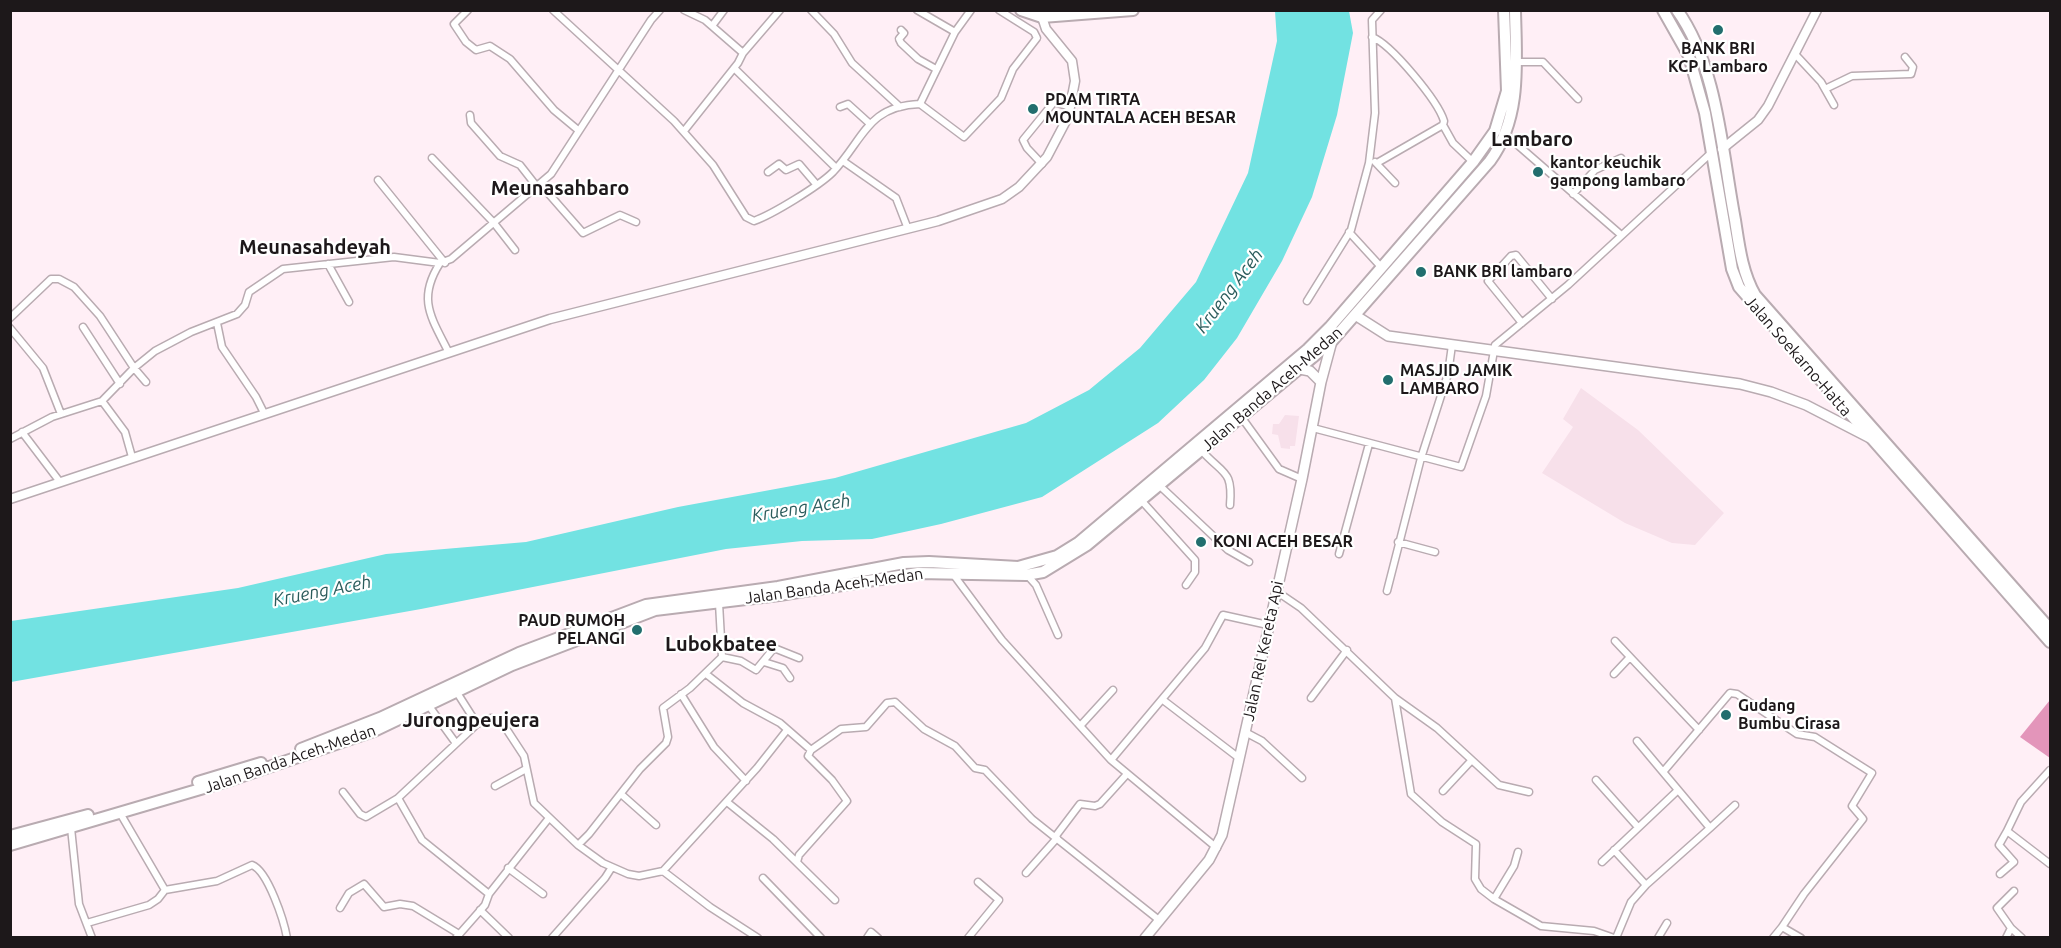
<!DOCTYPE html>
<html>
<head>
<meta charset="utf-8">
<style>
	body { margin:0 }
	#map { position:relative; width:2061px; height:948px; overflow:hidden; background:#ffeff6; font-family:Ubuntu,sans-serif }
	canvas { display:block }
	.frame { position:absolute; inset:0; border:12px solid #1d181a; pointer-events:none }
</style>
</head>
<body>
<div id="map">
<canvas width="2061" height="948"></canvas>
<div class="frame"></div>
</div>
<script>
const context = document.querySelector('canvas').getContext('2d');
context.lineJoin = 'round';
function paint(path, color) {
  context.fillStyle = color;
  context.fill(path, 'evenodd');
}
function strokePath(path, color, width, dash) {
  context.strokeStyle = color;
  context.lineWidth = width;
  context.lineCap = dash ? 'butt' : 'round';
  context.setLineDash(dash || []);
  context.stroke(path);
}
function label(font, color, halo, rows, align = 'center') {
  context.font = font + ' Ubuntu,sans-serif';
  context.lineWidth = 4.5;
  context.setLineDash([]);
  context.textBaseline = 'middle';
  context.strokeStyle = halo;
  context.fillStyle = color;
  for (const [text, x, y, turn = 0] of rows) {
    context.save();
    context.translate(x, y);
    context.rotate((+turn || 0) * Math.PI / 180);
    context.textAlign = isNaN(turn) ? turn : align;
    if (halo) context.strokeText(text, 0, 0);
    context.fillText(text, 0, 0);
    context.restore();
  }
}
const built = new Path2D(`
	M1581,388L1638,430L1724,513L1695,545L1672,543L1625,523L1542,473L1573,427L1563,419Z
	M1285,415L1299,416L1295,446H1290V449L1281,448L1278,435L1272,434L1273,424H1279Z`);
const forest = new Path2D(`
	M2050,700V758L2020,737Z`);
const water = new Path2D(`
	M1275,11H1349L1353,33L1337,115L1312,197L1282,261L1237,338L1204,380L1158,423L1042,497L941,524L872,539L802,541L726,549L421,609L11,682V621L238,588L386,554L526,542L678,507L835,478L1026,423L1089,390L1140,348L1196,282L1248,173L1277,41Z`);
const minor = new Path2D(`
	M468,10L454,24L466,42L476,50L490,46L510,59L554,110L578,130
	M553,10L674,121L713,165L746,217L754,221C773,214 819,186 833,172C864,139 867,106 920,104L955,32
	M684,10L705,20L743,53
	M811,10L834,34L852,63L900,107
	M917,10L955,32L971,10
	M712,26L724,10
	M901,30L904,33L899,39L901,43L918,59L936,69
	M1372,37C1391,44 1438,101 1444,121L1443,125L1377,163
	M1795,54L1821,82L1834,105
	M1516,62H1543L1578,99
	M734,68L836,168
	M1825,89L1852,76L1911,74L1913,67L1905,57
	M920,104L964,137L1001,98L1013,69L1037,38L1034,32L999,10
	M840,107L848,104L869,123
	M470,115L471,123L500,156L520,165L538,188
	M1443,125L1453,143L1473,162
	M684,131L738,63L743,53L780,10
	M1505,134L1620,234
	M432,158L494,223L515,250
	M843,161L896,198L908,229
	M1375,162L1395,183
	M1042,164L1027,148L1023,140L1054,102L1070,107
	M768,172L779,164L786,170L799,164L816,184
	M378,180L445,263
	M541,185L583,233L620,215L636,222
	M1573,194L1595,170L1621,158
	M1349,232L1382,268
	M440,263C417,299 431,317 448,351
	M328,264L349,302
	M1307,301L1351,230L1369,163L1375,113L1372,20L1381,10
	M10,318L51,279H59L74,287L100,316L134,368L146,382
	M217,323L222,347L256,397L264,413
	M1522,323L1488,281L1511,256L1516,255L1552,299
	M83,327L120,384
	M10,328L43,368L61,414
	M102,401L125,432L132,457
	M1242,418L1279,469L1302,479
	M1313,428L1461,467L1486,396L1495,345L1568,285L1711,153
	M22,432L60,482
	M10,439L52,417L102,401L134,368L155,351L191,332L237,314L245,305L249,292L283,269L394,257L440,263L451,259L551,174L651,20L660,10
	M1201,450C1223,475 1233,469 1230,505
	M1159,485L1228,550L1249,562
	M1141,500L1195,560V572L1186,585
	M1398,542L1435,552
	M1339,554L1369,444
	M953,574L1002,640L1111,760L1217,848
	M1027,575L1036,585L1058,635
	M1276,591L1301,608L1395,698L1411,794L1442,822L1476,844L1475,879L1481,889L1494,899L1541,926L1594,931L1614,938
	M1387,591L1421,458L1448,374L1452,345
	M1615,641L1699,730
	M722,657L741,661L756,670L774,648L799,658
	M764,662L783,668L790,678
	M706,674L743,703L780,723L811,750L841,729L866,727L887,703L895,702L924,729L955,746L975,768L985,770L1032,819L1159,920
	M1614,674L1630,657
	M456,691L477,724L491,718L499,721L507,730L524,756L534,803L578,845L603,863L628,874L639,876L663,871L710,907L758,938
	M681,694L714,747L746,781
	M1311,698L1347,650
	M1395,698L1437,728L1499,785L1529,792
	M1163,700L1239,758
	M429,706L455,742
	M1081,725L1113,690
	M1245,732L1262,741L1302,778
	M1111,760L1205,648L1223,615L1268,625
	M2050,770L2021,802L2007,831L2050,864
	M1663,772L1730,693L1737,694L1797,734L1815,737L1872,773L1852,806L1863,819L1804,894L1782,927
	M1596,780L1637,826
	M495,786L526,769
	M1443,791L1470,762
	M343,792L360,814L366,817L398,798L477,724
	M621,794L656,825
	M398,798L422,840L489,894L485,905L456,938
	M727,802L773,839L835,900
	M120,813L165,890
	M71,828L79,904L92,938
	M1710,828L1735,805
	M1055,837L1080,804L1095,806L1100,804L1127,774
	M578,845L589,834L640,769L666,743L668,737L663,708L690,688L722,657L719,603
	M1614,850L1646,885
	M797,862L799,855L847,801L832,780L808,756L811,750
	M1602,862L1677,791
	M508,868L543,894
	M663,871L757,768L787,730
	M1026,873L1057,838
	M2000,874L2014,862L1999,845L2007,831
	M763,878L821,938
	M489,894L549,818
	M1494,899L1514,866L1518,852
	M340,908L349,893L364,884L384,907L400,904L413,906L459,934
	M480,910L509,938
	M87,923L149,905L158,899L165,890L217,881L252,865C268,871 284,921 287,938
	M2011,928L2022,938
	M552,938L605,878L612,867
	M867,938L871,932L878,938
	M968,938L999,900L978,882
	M1616,938L1631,902L1646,885L1710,828L1637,741
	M1658,938L1667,923
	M1773,938L1782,927L1801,938
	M2006,938L2011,928L1997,908L2014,891`);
const tertiary = new Path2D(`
	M1722,149L1758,120L1768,106L1817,10
	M10,499L550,319L938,221L1002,199L1019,187L1047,157L1067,119L1070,107L1075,81L1072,61L1046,29L1042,17`);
const secondary = new Path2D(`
	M1355,315L1388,336L1740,384L1771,392L1806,405L1870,438
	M1300,369L1310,371L1321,382
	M1145,938L1209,860L1222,835L1302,479L1321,382L1332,341`);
const trunk = new Path2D(`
	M1021,10L1042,17L1133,10
	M1663,10L1689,56L1705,113L1732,269L1739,287L2050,642
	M1677,10C1718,67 1722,153 1735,220C1739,246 1742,272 1755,295L2050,629
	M301,749L380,718L519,653L646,605L778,587L904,563L929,562L1018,567L1057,556L1078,543L1308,349L1330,327L1473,162L1495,131L1507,91L1504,10
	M198,782L261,763
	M10,836L88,815
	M10,845L231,780L374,731L512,665L655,610L779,595L918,573L1026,575L1043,572L1087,545L1332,341L1490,161C1522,117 1516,62 1515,10`);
const markers = [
	[1718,30,6,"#226e6e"],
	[1033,109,6,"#226e6e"],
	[1538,172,6,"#226e6e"],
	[1421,272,6,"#226e6e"],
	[1388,380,6,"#226e6e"],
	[1201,542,6,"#226e6e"],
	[637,630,6,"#226e6e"],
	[1726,715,6,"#226e6e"]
];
const poiNames = [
	["BANK BRI",1718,49,"center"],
	["KCP Lambaro",1718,67,"center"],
	["PDAM TIRTA",1045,100],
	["MOUNTALA ACEH BESAR",1045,118],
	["kantor keuchik",1550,163],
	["gampong lambaro",1550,181],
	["BANK BRI lambaro",1433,272],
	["MASJID JAMIK",1400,371],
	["LAMBARO",1400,389],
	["KONI ACEH BESAR",1213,542],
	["PAUD RUMOH",625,621,"right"],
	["PELANGI",625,639,"right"],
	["Gudang",1738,706],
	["Bumbu Cirasa",1738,724]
];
const streetNames = [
	["Jalan Soekarno-Hatta",1798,356,49],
	["Jalan Banda Aceh-Medan",1272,389,-41],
	["Jalan Banda Aceh-Medan",834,586,-8],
	["Jalan Rel Kereta Api",1263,651,-78],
	["Jalan Banda Aceh-Medan",290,759,-19]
];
const waterNames = [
	["Krueng Aceh",1229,291,-53],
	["Krueng Aceh",801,508,-9],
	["Krueng Aceh",322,591,-11]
];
const quarterNames = [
	["Lambaro",1532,139],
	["Meunasahbaro",560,188],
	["Meunasahdeyah",315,247],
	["Lubokbatee",721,644],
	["Jurongpeujera",471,720]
];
paint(built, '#f7e0ea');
paint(forest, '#e395ba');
paint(water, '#72e2e2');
strokePath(minor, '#b9abb1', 9);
strokePath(tertiary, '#b9abb1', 11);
strokePath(secondary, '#b9abb1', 12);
strokePath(trunk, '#b9abb1', 14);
strokePath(minor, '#fff', 6);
strokePath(tertiary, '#fff', 8);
strokePath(secondary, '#fff', 9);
strokePath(trunk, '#fff', 10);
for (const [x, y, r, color] of markers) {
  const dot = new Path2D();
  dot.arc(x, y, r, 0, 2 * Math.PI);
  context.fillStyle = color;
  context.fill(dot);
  strokePath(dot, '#fff', 2);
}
label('bold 16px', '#1d181a', '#fff', poiNames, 'left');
label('16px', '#1d181a', '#fff', streetNames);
label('italic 18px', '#2b5c5c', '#fff', waterNames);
label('bold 20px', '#1d181a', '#fff', quarterNames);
</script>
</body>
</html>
